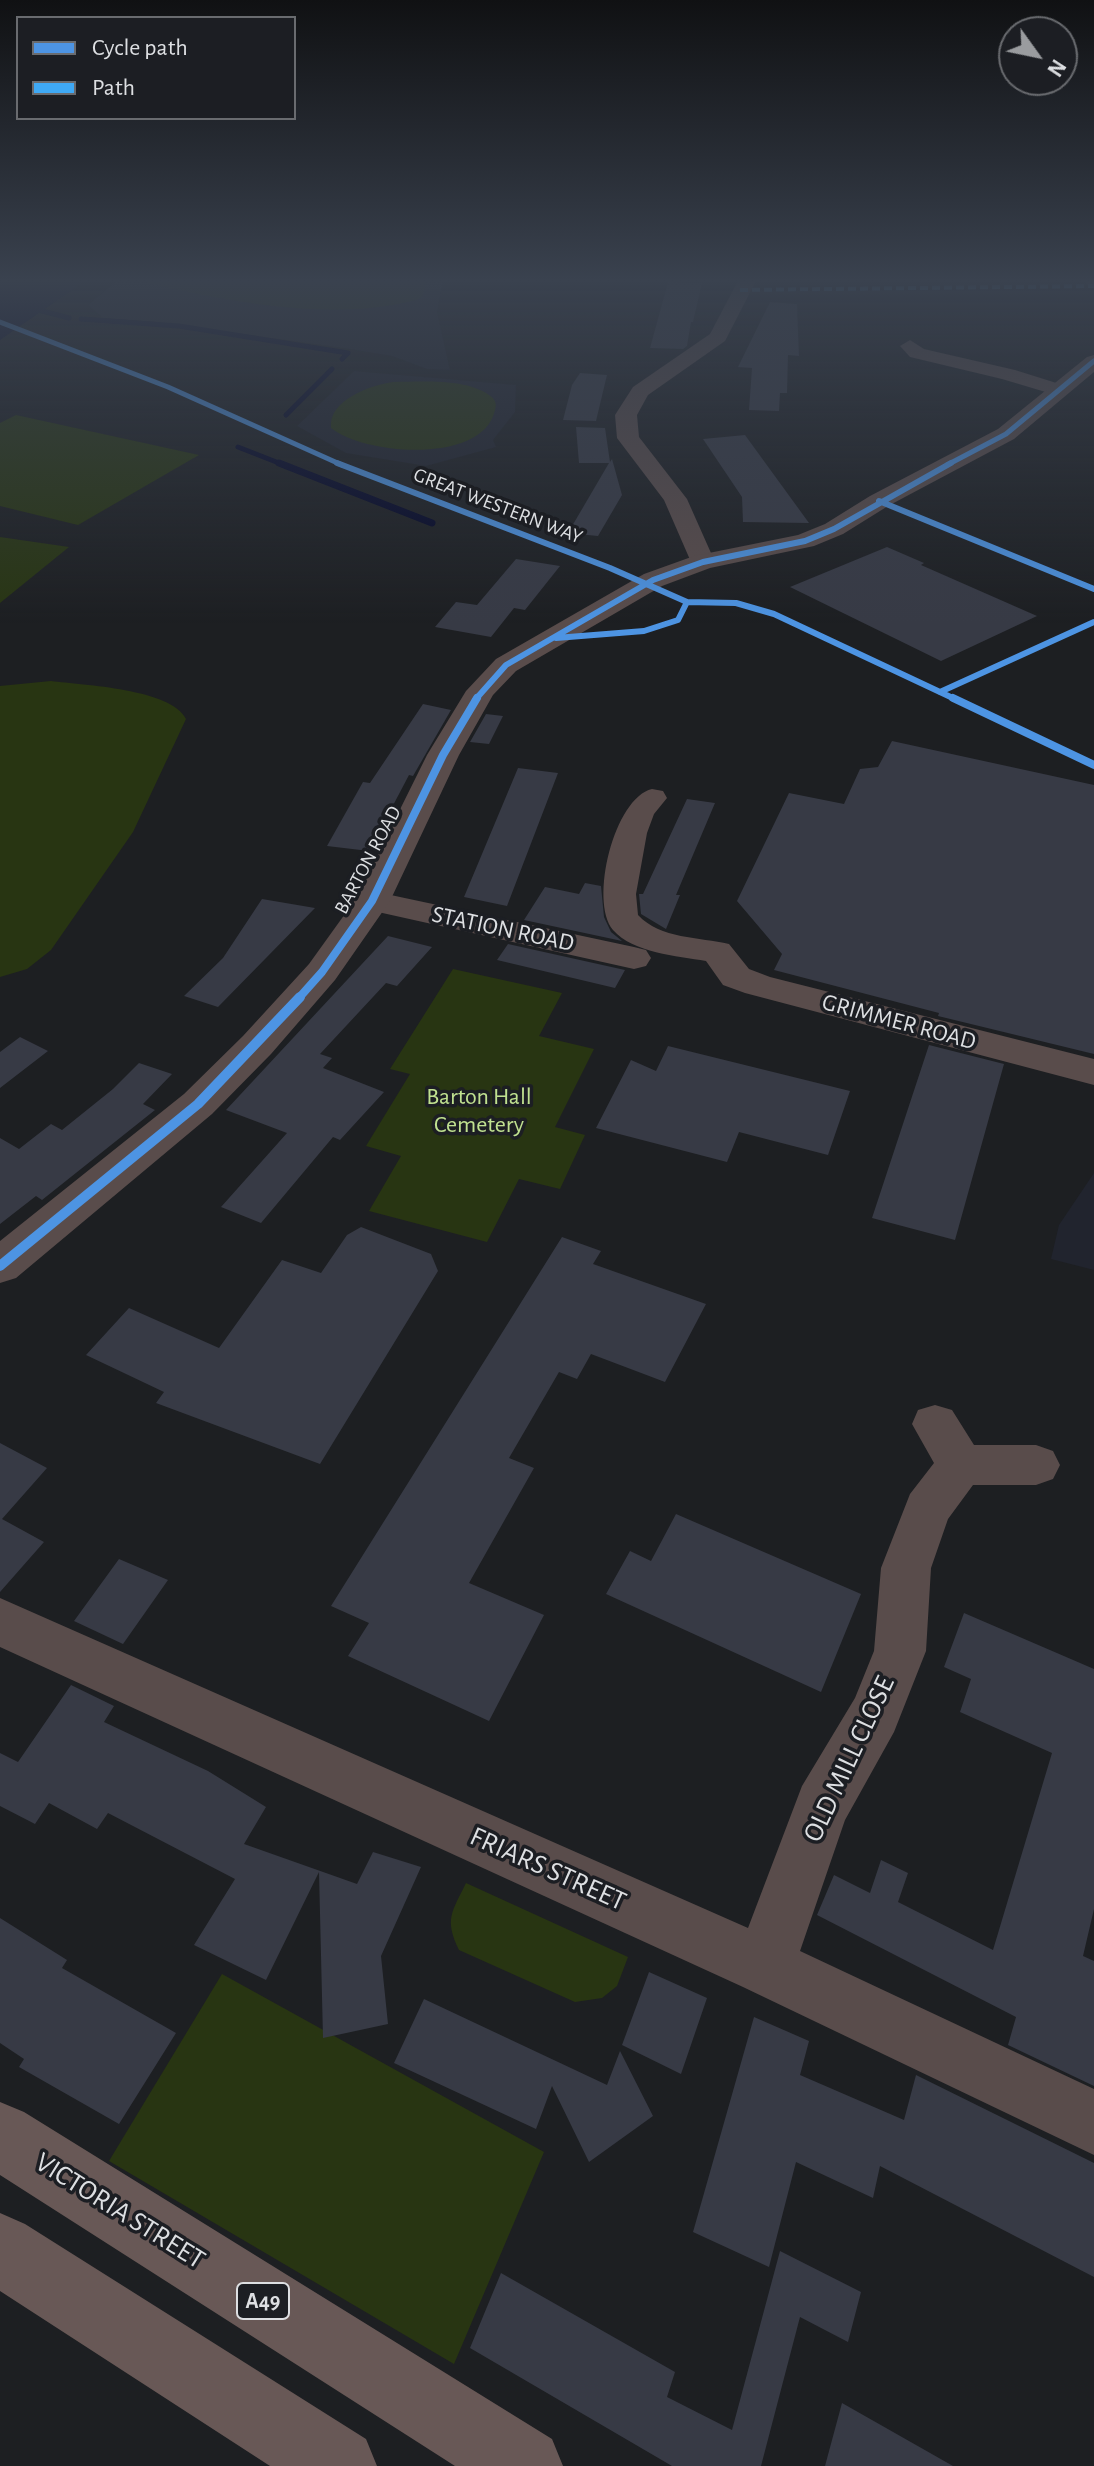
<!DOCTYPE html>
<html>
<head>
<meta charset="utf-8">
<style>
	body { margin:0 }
	#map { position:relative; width:1094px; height:2466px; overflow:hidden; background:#1d1f22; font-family:"Alegreya Sans",sans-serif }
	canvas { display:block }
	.legend { position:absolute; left:16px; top:16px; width:280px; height:104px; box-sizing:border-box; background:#1c1e23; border:2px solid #696b6f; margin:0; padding:10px 14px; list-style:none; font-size:24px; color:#dddfe2 }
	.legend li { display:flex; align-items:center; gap:16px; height:40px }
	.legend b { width:40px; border:2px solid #696b6f }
	.north { position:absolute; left:998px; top:16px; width:80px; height:80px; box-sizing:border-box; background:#1c1e23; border:2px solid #696b6f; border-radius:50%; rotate:123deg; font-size:22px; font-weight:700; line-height:32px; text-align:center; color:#dddfe2 }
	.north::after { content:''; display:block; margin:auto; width:28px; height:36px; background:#9a9c9f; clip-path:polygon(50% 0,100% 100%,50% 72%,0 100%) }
</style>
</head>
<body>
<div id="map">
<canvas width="1094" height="2466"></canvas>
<ul class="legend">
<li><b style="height:10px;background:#4d94e3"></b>Cycle path</li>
<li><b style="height:10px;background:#3fa9f5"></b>Path</li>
</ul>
<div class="north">N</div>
</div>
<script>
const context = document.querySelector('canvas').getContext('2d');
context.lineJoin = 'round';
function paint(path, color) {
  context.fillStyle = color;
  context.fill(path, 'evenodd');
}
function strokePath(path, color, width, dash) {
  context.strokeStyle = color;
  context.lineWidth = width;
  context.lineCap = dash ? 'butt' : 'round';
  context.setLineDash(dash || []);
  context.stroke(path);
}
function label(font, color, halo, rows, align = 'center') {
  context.font = font + ' "Alegreya Sans",sans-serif';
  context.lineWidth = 7;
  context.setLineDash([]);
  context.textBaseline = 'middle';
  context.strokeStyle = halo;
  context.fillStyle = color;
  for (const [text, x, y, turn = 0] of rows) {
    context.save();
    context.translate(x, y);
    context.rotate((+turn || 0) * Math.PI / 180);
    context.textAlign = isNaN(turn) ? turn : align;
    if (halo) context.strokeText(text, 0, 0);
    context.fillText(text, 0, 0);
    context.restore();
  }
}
const built = new Path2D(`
	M119,279H443L437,312L450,370L427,369L392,356L343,348L156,322L103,318L88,305Z
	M354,371L516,385L515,412L493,440L496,447L426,466L346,453L297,426Z
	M1094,1173V1270L1051,1259L1059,1225Z`);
const green = new Path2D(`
	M139,279H428L422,297L416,300C330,322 233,302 147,283Z
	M393,382C421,382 465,378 489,395C495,399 497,403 495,410C483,465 364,455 331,428C328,400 371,385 393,382Z
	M16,415L199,455L78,525L0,506V423Z
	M0,537L69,547L0,603Z
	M51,681C83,685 172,689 186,719L133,832L51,950L27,969L0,977V686Z
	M453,969L562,993L539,1036L594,1049L555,1127L585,1135L560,1189L519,1179L487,1242L369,1211L401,1156L366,1146L410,1074L390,1069Z
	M466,1883L628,1957L617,1986L602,1998L575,2002L459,1950C444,1919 452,1912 466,1883Z
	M222,1974L544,2152L454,2364L109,2161Z`);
const water = new Path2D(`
	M0,279H88L0,340Z`);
const streamFar1 = new Path2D(`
	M31,308L69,318
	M81,319L179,326L348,353L342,359
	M286,415L332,369
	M238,447L284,465`);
const stream = new Path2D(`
	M279,463L432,523`);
const building = new Path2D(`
	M668,282L702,283L693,322H691L687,346L683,349L650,348Z
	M770,302L797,304L799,356L788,355L787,393H780L779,411L749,410L752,368L738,367Z
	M580,373L607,375L596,421L563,420L572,385Z
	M576,427L605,428L610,462L612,459L622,495L598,536L568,533L609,463H579Z
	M745,435L809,523L743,522L742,497L703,439Z
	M887,547L924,563L921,565L1037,616L941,661L790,587Z
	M516,559L560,566L525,610L514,608L491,637L435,627L456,602L477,605Z
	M423,704L451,710L413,776L409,775L369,851L327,846L363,782L370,783Z
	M486,714L503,716L489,744L470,742Z
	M892,741L1094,785V1054L938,1016L939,1013L774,970L782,954L737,901L789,793L844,804L860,769L878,767Z
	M518,768L558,773L507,906L464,897Z
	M687,799L715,803L676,895H680L666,929L641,914L639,894H643Z
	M585,883L601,886L604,917L611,932L622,941L524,920L545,887L579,894Z
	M262,899L315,908L218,1007L184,996L223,958Z
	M388,936L432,947L397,986L386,983L320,1054L332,1058L323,1068L384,1092L340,1140L333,1137L261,1223L221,1207L287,1133L226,1110Z
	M508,944L625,970L615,988L497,960Z
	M20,1037L48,1051L0,1088V1052Z
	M929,1045L1004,1064L955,1240L872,1218Z
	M668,1046L850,1091L828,1155L739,1132L727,1162L596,1128L631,1060L656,1071Z
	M139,1063L172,1074L143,1104L155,1110L42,1200L36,1196L0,1224V1138L19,1149L51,1124L62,1130L113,1089Z
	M361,1227L431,1254L438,1271L320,1464L156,1403L164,1392L86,1355L129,1308L219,1348L282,1260L321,1273L347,1235Z
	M562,1237L601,1251L593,1264L706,1304L665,1382L591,1354L577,1379L559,1372L509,1458L534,1468L469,1583L544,1615L489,1721L348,1656L369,1623L331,1606Z
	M0,1443L47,1468L2,1519L44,1542L0,1592Z
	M676,1514L861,1594L821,1692L606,1594L630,1551L651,1561Z
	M119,1559L168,1580L123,1644L74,1621Z
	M964,1613L1094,1669V1909L1083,1956L1094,1961V2086L1008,2045L1016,2017L817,1915L834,1875L870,1893L881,1860L908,1873L898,1902L993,1950L1052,1753L960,1712L971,1679L944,1667Z
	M71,1685L114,1706L104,1722L208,1771L266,1807L244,1844L357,1884L373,1852L421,1867L381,1956L388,2024L323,2038L319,1872L266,1980L194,1945L235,1879L108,1813L97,1829L49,1803L35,1824L0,1806V1753L18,1762Z
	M0,1918L67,1960L62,1968L176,2033L119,2124L19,2067L24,2059L0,2043Z
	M649,1972L707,1998L681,2074L622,2045Z
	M424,1999L607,2085L620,2051L653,2116L589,2162L552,2086L536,2129L394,2063Z
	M754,2017L809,2041L800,2075L904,2120L916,2075L1094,2163V2277L880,2166L873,2198L796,2162L769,2267L693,2232Z
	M780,2251L861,2292L848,2342L800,2317L761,2466H672L470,2348L501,2273L675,2372L667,2397L732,2430Z
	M842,2403L953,2466H825Z`);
const minor = new Path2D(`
	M739,279H757L725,341L648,395L637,415L639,437L687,499L715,562L712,567H694L691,562L664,500L617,438L615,415L633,387L710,334Z
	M1084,279H1094V286L1088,285Z
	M910,340L924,349L1015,370L1066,386L1069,390L1059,396L1002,379L910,357L900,346Z
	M652,789L663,791L667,798L654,814L647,833L636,894L638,915C660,939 700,937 729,944L749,969L770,977L1094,1059V1085L745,993L723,985L706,961C677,956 633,953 613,930C589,901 614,798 652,789Z
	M372,891L634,947L646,950L651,958L646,966L634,969L360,908L355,901L360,894Z
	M935,1405L952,1410L974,1445H1036L1053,1451L1060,1465L1053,1479L1036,1485H973L948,1519L931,1568L926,1651L894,1732L845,1820L800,1951L1094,2089V2155L743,1987L0,1647V1598L748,1928L802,1786L855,1698L874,1651L881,1568L910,1494L934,1463L912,1424L918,1410Z`);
const tertiary = new Path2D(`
	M1094,355V372L1014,439L888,506L843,534L814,546L710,568L662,586L516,671L493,695L459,755L390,901L335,980L271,1054L212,1114L16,1278L0,1283V1241L184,1094L243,1036L309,964L355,900L427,755L466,691L496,659L644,574L694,556L798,535L825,524L870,496L998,429L1087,357Z`);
const trunk = new Path2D(`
	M0,2102L24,2112L552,2439L563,2466H455L0,2175Z
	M0,2213L25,2224L366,2439L377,2466H270L0,2291Z`);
const quiet = new Path2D(`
	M740,290L1094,286`);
const cyclewayFar3 = new Path2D(`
	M0,322L168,387L342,465
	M947,465L1006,434L1094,361`);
const cyclewayFar2 = new Path2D(`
	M337,463L610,568L687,602L736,603L774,614L957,700
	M879,501L1094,589
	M556,638L644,631L678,620L687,602
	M940,692L1094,622
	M475,700L506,665L653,580L703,562L805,541L834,529L951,463`);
const cyclewayFar1 = new Path2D(`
	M953,698L1094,765
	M298,999L322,972L372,901L443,755L477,698`);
const cycleway = new Path2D(`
	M0,1266L198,1104L300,997`);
const farStreetnames = [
	["GREAT WESTERN WAY",498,506,21],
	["BARTON ROAD",368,860,-62]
];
const shields = [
	[263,2301,52]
];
const shieldNames = [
	["A49",263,2301]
];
const streetNames = [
	["STATION ROAD",503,929,12],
	["GRIMMER ROAD",899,1022,15]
];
const parkNames = [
	["Barton Hall",479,1097],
	["Cemetery",479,1125]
];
const nearStreetnames = [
	["OLD MILL CLOSE",849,1759,-65],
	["FRIARS STREET",548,1869,24],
	["VICTORIA STREET",120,2211,32]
];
paint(built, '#21242e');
paint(green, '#283512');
paint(water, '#030627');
strokePath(streamFar1, '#030627', 5);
strokePath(stream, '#030627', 7);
paint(building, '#373a45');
paint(minor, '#594c4b');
paint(tertiary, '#594c4b');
paint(trunk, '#685856');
strokePath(quiet, '#3fa9f5', 4, [8, 4]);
strokePath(cyclewayFar3, '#4d94e3', 5);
strokePath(cyclewayFar2, '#4d94e3', 6);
strokePath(cyclewayFar1, '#4d94e3', 8);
strokePath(cycleway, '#4d94e3', 10);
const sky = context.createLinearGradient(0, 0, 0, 624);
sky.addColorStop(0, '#101113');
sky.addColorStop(0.45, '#3a424f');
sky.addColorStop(1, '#3a424f00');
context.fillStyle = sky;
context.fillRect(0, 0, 1094, 624);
label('20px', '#dddfe2', '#1c1e23', farStreetnames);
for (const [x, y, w] of shields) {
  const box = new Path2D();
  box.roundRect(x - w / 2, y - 18, w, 36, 6);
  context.fillStyle = '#1c1e23';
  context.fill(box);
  strokePath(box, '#dddfe2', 2);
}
label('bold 22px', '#dddfe2', null, shieldNames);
label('24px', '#dddfe2', '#1c1e23', streetNames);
label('24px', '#c0e190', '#1c1e23', parkNames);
label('28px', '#dddfe2', '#1c1e23', nearStreetnames);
</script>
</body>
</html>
